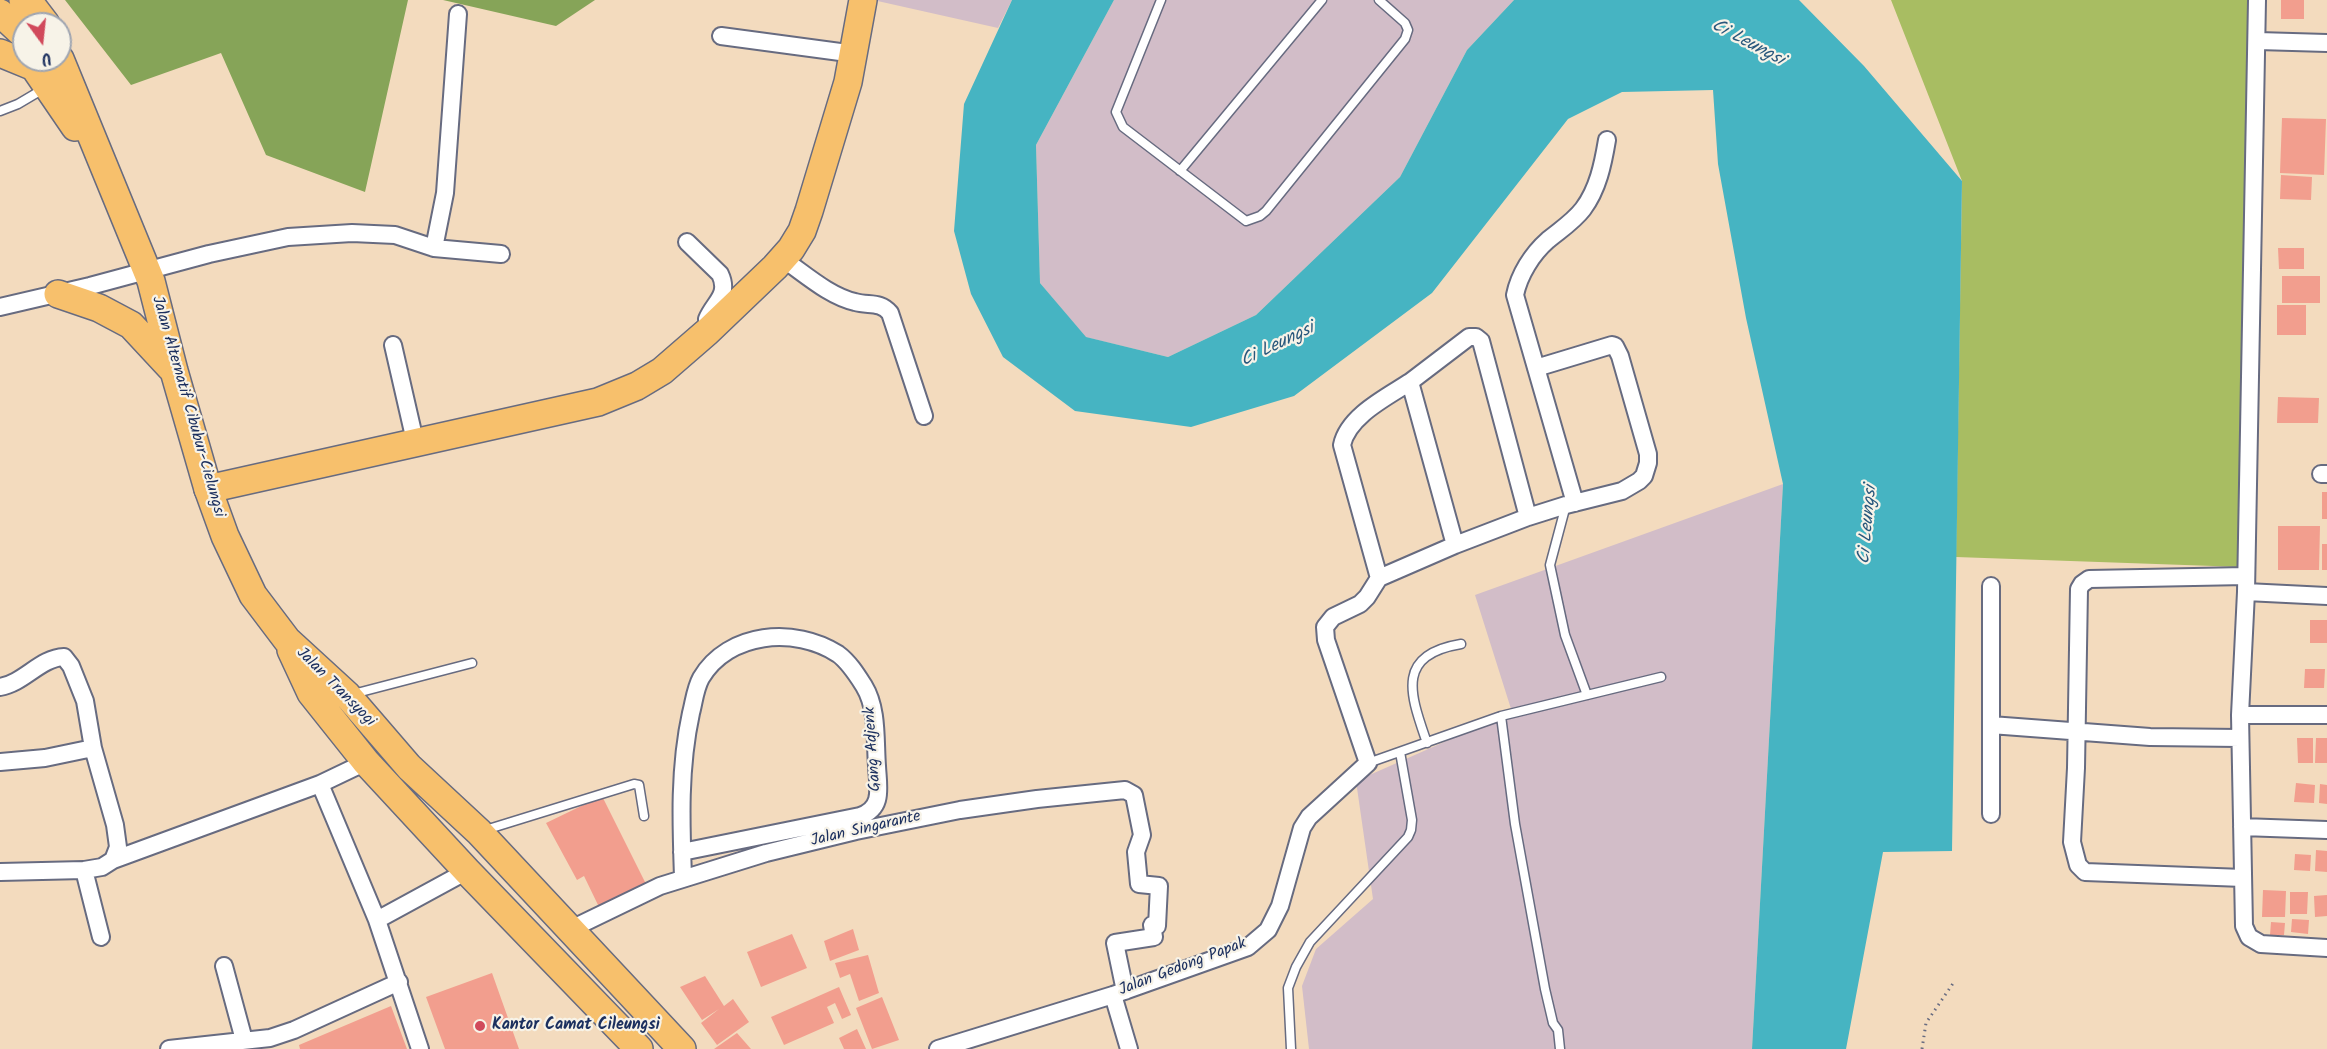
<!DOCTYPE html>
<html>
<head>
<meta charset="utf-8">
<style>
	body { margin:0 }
	#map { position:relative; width:2327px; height:1049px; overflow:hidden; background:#f3dbbe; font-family:Kalam,sans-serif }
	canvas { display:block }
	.north { position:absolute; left:12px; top:12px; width:60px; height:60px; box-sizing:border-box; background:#f7f3e8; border:2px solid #9fa5b1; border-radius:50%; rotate:165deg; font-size:16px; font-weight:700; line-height:24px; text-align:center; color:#1b2f5e }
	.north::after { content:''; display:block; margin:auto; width:21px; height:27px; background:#d1495b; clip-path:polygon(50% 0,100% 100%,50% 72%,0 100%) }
</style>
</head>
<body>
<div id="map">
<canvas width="2327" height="1049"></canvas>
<div class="north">U</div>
</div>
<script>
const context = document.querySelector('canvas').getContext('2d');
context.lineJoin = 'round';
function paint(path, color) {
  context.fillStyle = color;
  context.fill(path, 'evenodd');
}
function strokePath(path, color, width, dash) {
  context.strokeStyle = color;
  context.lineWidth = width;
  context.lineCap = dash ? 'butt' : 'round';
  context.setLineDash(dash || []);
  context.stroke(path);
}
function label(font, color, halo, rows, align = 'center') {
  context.font = font + ' Kalam,sans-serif';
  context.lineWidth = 4.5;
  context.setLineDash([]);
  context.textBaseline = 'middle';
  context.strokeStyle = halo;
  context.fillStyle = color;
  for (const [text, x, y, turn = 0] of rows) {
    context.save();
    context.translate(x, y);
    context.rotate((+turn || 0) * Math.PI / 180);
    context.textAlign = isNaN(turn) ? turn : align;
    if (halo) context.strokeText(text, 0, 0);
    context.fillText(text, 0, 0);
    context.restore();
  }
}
const industrial = new Path2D(`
	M873,0H1012L998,28Z
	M1114,0H1514L1467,50L1400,177L1256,315L1168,357L1085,337L1040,283L1036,145Z
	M1783,484L1752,1049H1309L1302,986L1316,949L1373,899L1356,781L1512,712L1475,595Z`);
const green = new Path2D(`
	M1891,0H2261L2242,567L1956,557L1962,181Z`);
const forest = new Path2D(`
	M65,0H408L365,192L266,155L221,53L131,85Z
	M443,0H595L556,26Z`);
const water = new Path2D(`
	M1012,0H1114L1036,145L1040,283L1086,337L1168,357L1256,315L1400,177L1467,50L1514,0H1799L1864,66L1962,181L1952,851L1883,852L1846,1049H1752L1783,484L1746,318L1718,164L1713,90L1622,92L1568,119L1432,293L1294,396L1191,427L1075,411L1003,357L971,294L954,231L964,104Z`);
const building = new Path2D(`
	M2281,0H2304V19H2281Z
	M2282,118L2326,119L2324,175L2280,173Z
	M2281,175L2312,177L2311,200L2280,199Z
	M2278,248H2304V269H2279Z
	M2282,276H2320V303H2282Z
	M2277,305H2306V335H2277Z
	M2278,397L2319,398L2318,423H2277Z
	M2322,492H2327V519H2322Z
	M2278,526H2320L2319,570H2278Z
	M2322,544H2327V570H2322Z
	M2310,620H2327V643H2310Z
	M2305,669H2325L2324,688H2304Z
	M2297,738H2313V763H2298Z
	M2316,738H2327V763H2315Z
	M2296,783L2315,785L2314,803L2294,802Z
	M2320,784L2327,785V804L2319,803Z
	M602,796L646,884L599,907L584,876L577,880L546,823Z
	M2316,850L2327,851V872L2315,871Z
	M2295,854L2311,855L2310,871L2294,870Z
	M2263,890L2286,891L2285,917H2262Z
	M2290,892H2308L2307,914H2290Z
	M2327,895V916L2315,917L2314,896Z
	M2292,919L2309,920L2308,934L2291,932Z
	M2271,922L2285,923L2284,935H2270Z
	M853,929L859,950L830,961L824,941Z
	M792,934L807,968L761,987L747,952Z
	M868,955L879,993L859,1001L850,974L840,978L835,963Z
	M492,973L519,1049H445L426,997Z
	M705,976L724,1006L733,999L749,1022L717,1045L701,1023L719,1009L702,1020L680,987Z
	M839,987L851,1015L842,1019L835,1003L827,1007L834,1023L784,1045L771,1017Z
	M882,997L899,1040L872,1049L856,1008Z
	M391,1006L407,1049H300L299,1045Z
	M857,1029L866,1049H844L839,1038Z
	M737,1033L751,1049H714Z`);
const path = new Path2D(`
	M1922,1049L1926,1023L1954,982`);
const service = new Path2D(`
	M1161,0L1116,112L1123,127L1246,221L1260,216L1266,211L1405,39L1408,30L1405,23L1379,0
	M0,111L18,104L45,88
	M1180,171L1322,0
	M1566,505L1550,565L1565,635L1587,695
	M353,694L472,663
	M1501,716L1515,824L1545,989L1553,1023L1558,1030L1560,1049
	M1427,743C1411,696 1394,655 1461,644
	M1368,763L1501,716L1661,677
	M482,831L634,784L639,785L644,816
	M1291,1049L1288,988L1296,967L1310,942L1408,837L1411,830L1412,820L1400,752`);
const minor = new Path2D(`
	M2257,0L2246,592L2240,715L2244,926L2249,937L2261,944L2327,948
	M721,36L855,54
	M2258,41L2327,43
	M687,242L720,274C730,295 714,302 707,319
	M434,248L501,254
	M783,259C805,274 829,296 855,302C869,306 880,301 890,313L924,416
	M0,307L90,286L209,254L288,237L352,233L395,235L434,248L445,193L458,14
	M393,345L415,441
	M2321,474H2327
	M1575,503L1515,295C1519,275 1532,254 1548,240C1560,230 1573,222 1583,209C1598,189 1603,164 1607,140
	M1528,517L1566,505L1622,491L1639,481L1644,476L1648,463V454L1620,356L1615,346L1612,345L1536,368
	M1379,578L1342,445C1348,416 1387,397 1410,382L1455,545
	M2246,592L2327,596
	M0,687C24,683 40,658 64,657L71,666L85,701L93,748L115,825L118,847L113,860L102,867L84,870L0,872
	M2240,715H2327
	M1991,725L2150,737L2240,738
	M0,762L45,758L93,748
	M320,784L377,920L420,1049
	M1991,814V586
	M2242,827L2327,830
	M682,852L860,816C884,808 878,787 877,766C875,740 878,709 864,686C857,675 849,662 838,654C795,626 728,632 701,678C695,689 694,702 691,713C679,768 681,822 683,877
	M113,860L320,784L366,762
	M84,870L101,937
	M2243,878L2085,872L2078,865L2072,842L2076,768L2079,589L2082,584L2089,579L2246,576
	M377,920L467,871
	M569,930L660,886L766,853L856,831L960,810L1037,799L1125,790L1134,795L1142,835L1136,852L1139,884L1159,886L1157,926L1152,925L1154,937L1115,943L1125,991
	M224,966L244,1040
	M1113,995L1129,1049
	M169,1049L270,1038L294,1030L399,982
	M938,1049L1113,995L1248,947L1268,930L1280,906L1302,828L1309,817L1368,763L1326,640L1325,627L1333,617L1360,604L1367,597L1379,578L1455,545L1528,517L1481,341L1476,337H1469L1410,382`);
const primary = new Path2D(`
	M208,489L598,402L637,386L662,371L707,332L775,267L791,249L802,231L809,211L848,82L863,0`);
const trunk = new Path2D(`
	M23,0L33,7L46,24
	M0,13L24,35
	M0,53L34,67
	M60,59L151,281L174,371L208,489L225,536L253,595L287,640L347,695L409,767L479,832L682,1049
	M26,60L34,67L75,127
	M58,294L99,308L131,325L171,368
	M291,650L311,693L366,762L467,871L639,1049`);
const markers = [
	[480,1026,6,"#d1495b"]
];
const streetNames = [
	["Jalan Alternatif Cibubur-Cielungsi",187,407,74],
	["Jalan Transyogi",335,688,45],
	["Gang Adjenk",874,749,-94],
	["Jalan Singarante",866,830,-13],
	["Jalan Gedong Papak",1183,968,-21]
];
const poiNames = [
	["Kantor Camat Cileungsi",492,1026]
];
const waterNames = [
	["Ci Leungsi",1747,44,28],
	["Ci Leungsi",1278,346,-26],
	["Ci Leungsi",1869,525,-85]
];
paint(industrial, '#d2bdc8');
paint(green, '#a8bd62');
paint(forest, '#86a458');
paint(water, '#46b4c2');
paint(building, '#f29e8e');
strokePath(service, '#676b80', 11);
strokePath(minor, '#676b80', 20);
strokePath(primary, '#676b80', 30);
strokePath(trunk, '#676b80', 30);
strokePath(path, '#676b80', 3, [1.5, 4.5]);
strokePath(service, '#fff', 8);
strokePath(minor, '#fff', 16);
strokePath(primary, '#f7c06c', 27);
strokePath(trunk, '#f7c06c', 27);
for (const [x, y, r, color] of markers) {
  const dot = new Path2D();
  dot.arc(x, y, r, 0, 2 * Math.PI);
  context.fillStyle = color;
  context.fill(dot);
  strokePath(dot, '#f7f3e8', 2);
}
label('16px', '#1b2f5e', '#f7f3e8', streetNames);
label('bold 16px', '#1b2f5e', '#f7f3e8', poiNames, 'left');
label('italic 18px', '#28577c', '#f7f3e8', waterNames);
</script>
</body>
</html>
